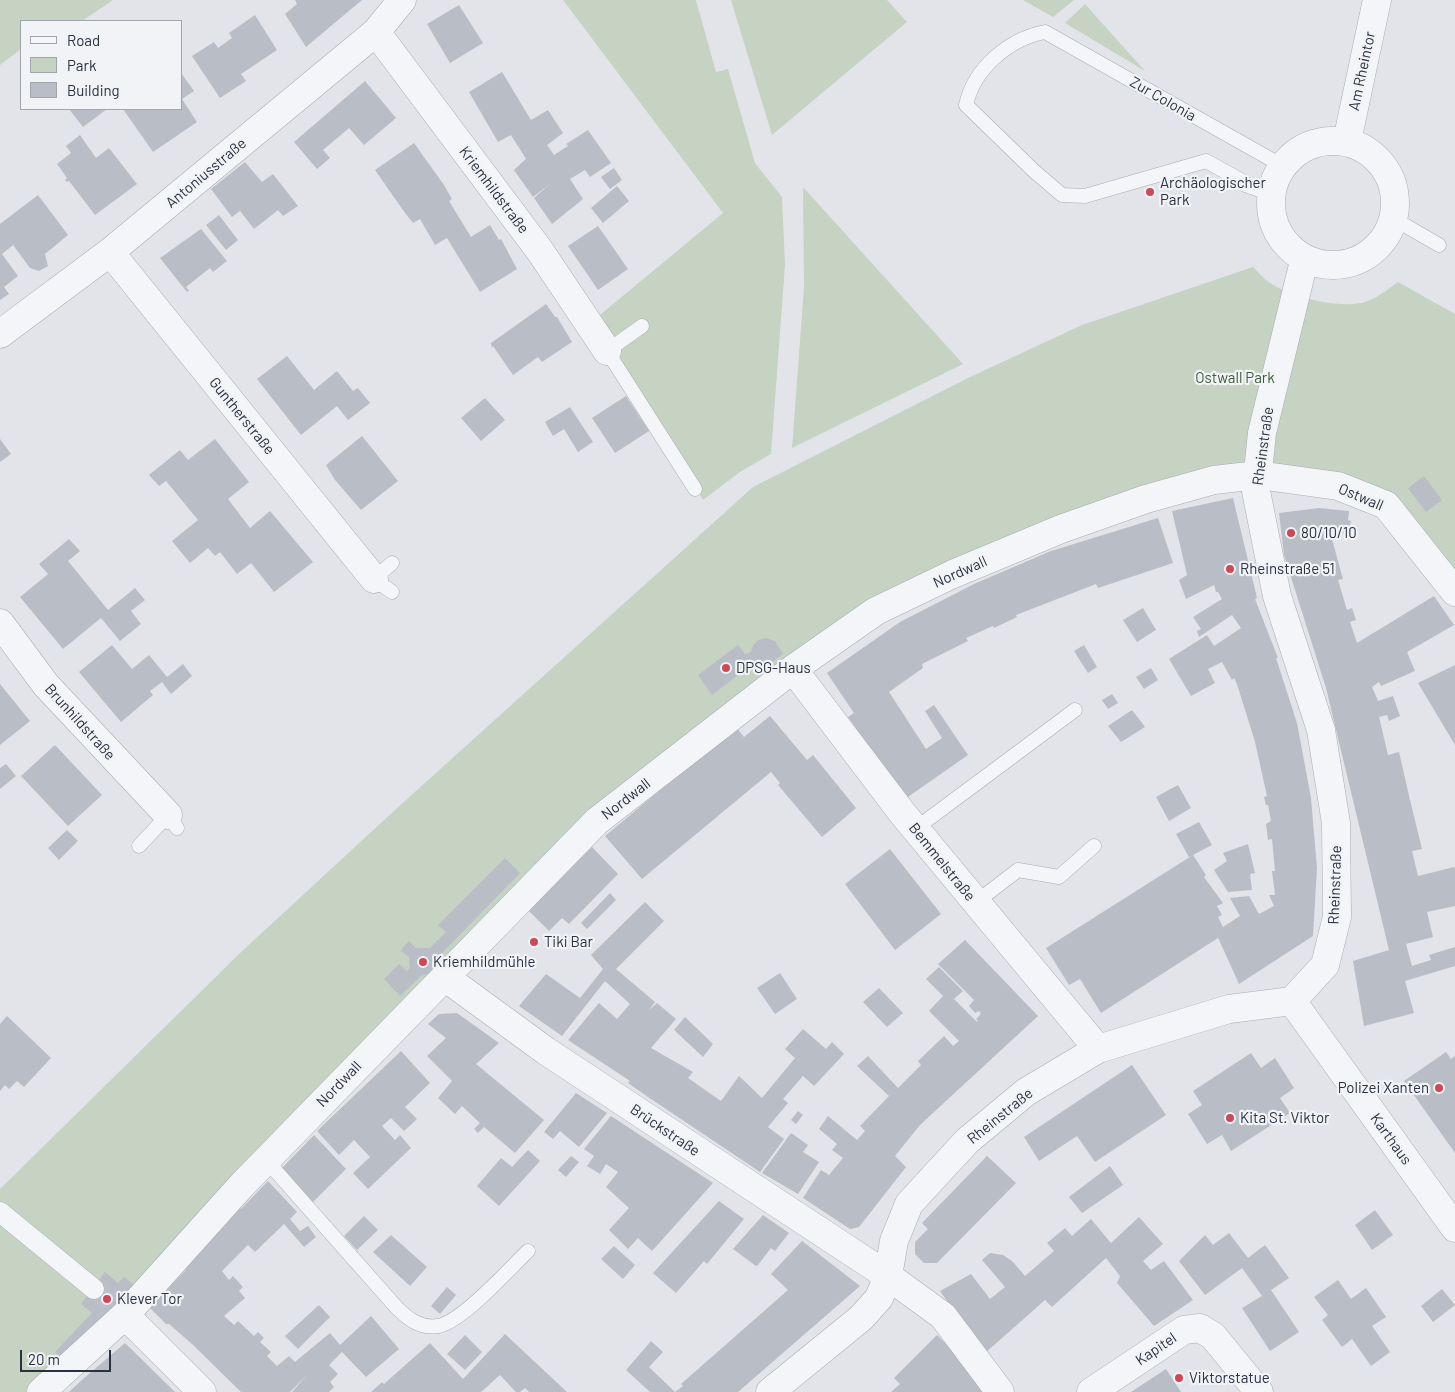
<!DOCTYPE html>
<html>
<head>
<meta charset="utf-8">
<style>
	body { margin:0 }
	#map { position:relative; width:1455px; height:1392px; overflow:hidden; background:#e2e4ea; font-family:Barlow,sans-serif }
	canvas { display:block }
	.legend { position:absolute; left:20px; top:20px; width:162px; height:90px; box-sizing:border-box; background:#f1f3f7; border:1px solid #a1a5ae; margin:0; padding:6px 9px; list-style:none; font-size:15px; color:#2a3141 }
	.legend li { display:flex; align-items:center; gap:10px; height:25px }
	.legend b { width:25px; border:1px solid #a1a5ae }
	.scale { position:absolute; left:20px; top:1350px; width:91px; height:22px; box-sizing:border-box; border:2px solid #2a3141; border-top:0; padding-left:6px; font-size:15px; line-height:18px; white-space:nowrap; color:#2a3141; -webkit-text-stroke:4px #f1f3f7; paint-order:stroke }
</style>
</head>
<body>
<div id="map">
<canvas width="1455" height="1392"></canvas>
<ul class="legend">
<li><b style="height:6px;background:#f4f5f8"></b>Road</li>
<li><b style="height:14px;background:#c6d3c3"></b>Park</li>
<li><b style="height:14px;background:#b9bdc6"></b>Building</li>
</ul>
<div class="scale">20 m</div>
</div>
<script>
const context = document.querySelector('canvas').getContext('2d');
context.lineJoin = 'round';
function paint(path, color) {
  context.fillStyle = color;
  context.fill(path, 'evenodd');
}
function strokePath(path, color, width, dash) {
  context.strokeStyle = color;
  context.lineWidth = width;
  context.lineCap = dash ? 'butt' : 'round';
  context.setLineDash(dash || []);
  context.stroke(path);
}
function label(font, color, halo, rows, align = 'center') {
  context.font = font + ' Barlow,sans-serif';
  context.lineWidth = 4.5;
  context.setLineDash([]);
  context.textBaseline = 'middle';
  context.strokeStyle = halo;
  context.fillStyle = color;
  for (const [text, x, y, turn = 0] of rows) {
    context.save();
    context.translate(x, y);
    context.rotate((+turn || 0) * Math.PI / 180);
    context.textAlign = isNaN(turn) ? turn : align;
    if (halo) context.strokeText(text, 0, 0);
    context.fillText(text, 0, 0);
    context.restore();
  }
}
const green = new Path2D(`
	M0,0H113L82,21H21V49L0,65Z
	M563,0H696L716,72L728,69L755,163L782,197L785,265L771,454L740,472L703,500L589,324L723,213Z
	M731,0H887L907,22L772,135Z
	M1023,0H1074L1053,17Z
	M1085,4L1145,71L1065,23Z
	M803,187L963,364L792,448L804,287Z
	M1253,267C1259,273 1266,281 1273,285C1296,298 1343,310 1368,301C1379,297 1389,288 1398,282L1455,314V592L1386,505L1258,475L953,574L597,821L41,1392H0V1189L240,953L396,809L753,487L968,378L1082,325Z`);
const building = new Path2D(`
	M295,0H362L306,47L285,14L297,4Z
	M459,5L483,43L450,63L427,24Z
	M255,15L277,50L241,74L246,81L220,98L192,56L214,42L218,48L232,38L229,33Z
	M502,72L531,120L548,110L563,133L547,145L554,155L568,146L566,144L588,130L611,163L590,177L585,170L570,179L583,199L552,224L534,198L550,184L533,197L514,170L526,159L511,135L498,142L469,92Z
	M181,73L194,91L182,99L197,122L153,152L123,109H181Z
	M365,81L396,118L364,145L349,128L323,150L330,158L317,169L294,142Z
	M69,109H107L83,127Z
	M80,135L96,158L109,148L137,184L95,215L69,181L67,182L65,180L67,178L57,164L71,153L66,146Z
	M414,143L444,185L452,199L449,201L471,237L490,225L499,240L501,239L517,269L480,292L447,238L435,245L420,219L413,223L405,213L375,170Z
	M245,162L262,182L273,174L298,206L283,216L278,210L254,229L240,211L232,217L211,189Z
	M614,168L622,180L610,189L601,177Z
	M617,186L629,201L603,223L591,208Z
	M38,195L68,235L45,254L48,266L39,271L30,268L13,245L2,254L18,276L4,287L9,294L0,300V224Z
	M219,215L238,240L226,250L206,225Z
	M598,226L628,269L598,290L568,246Z
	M201,229L227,261L213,272L210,268L186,287L189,291L187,292L160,258Z
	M546,304L555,317H557L572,342L542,362L538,357L513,375L493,346L492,348L491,343Z
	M287,356L314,390L337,371L353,391L358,388L370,403L348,420L337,406L301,435L257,379Z
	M626,396L649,431L615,453L592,418Z
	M485,398L505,420L481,441L461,418Z
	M570,407L593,442L578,452L564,429L553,436L545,422Z
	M362,436L398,481L361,510L335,480L326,465Z
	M0,439L11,454L0,462Z
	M215,439L249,482L228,499L250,528L270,511L313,562L274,592L251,563L237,574L220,552L215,556L208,548L190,563L172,541L198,520L166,481L159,486L149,475L180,450L188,460Z
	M1424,476L1442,500L1426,512L1408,488Z
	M1233,498L1257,598L1255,599L1278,658H1276L1297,723L1311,798L1317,868L1313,936L1239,984L1215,931L1218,938L1101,1013L1080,979L1069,985L1046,948L1193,855L1189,857L1176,834L1199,822L1212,845L1193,855L1206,875L1204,877L1223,903L1217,906L1222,915L1218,917L1223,927L1240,916L1230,898L1249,896L1259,914L1274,906L1269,895H1275L1272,871H1275L1272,839L1268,840L1266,824L1271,821L1268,805H1266L1264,797L1267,796L1255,742L1237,684L1234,678L1232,680L1222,662L1208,669L1215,683L1191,696L1169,659L1207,635L1214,646L1241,628L1232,615L1199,637L1197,631L1201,629L1193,617L1222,599L1218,592H1216L1214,585L1186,599L1179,580L1187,575L1172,511Z
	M1319,508L1349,511L1348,520L1351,521L1348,534L1330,532L1343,579L1338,580L1347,610L1352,608L1356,620L1350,622L1357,643L1434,596L1454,625L1407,652L1415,671L1381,686L1379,682L1372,687L1378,701L1393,696L1400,716L1389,721L1387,715L1379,717L1388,755L1399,752L1410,800L1422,849L1412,851L1418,876L1454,867L1455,869V906L1427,912L1433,937L1406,944L1412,966L1431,960L1429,955L1455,947V966L1405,981L1414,1013L1364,1026L1353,961L1389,950L1326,688L1284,555L1279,513Z
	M1158,518L1173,563L1098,588L1096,584L1016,615L1017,617L994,628L993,626L966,638L968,641L922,664L923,668L889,692L926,749L942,738L925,711L934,705L968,755L905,799L848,717L854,713L827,673L900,622L974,584L1051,551Z
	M69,539L80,551L68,561L108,610L135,588L145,600L131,611L141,624L120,641L101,618L63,649L20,597L48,574L39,564Z
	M1143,608L1156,630L1137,642L1123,620Z
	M766,638L775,641L783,654L764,668L755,662L712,695L698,675L738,645L745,654L751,652L753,645L758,640Z
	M112,645L132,669L149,655L167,677L183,664L192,676L171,694L162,682L150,691L153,695L121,722L79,672Z
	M1084,645L1097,667L1088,673L1074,651Z
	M1455,665V745L1418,683Z
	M1151,668L1158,680L1144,689L1136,677Z
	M0,684L30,721L0,745Z
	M1112,694L1118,703L1108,709L1102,700Z
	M1132,710L1145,727L1121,742L1108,726Z
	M770,716L807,760L813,755L856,808L822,837L778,785L780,783L771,772L642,879L605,836L736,727L744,737Z
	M55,745L102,795L68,826L21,776Z
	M6,764L16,776L0,789V768Z
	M1178,785L1191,808L1169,821L1156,797Z
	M67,830L78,841L59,860L48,848Z
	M1248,844L1255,873L1250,874L1252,890L1228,892L1214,870L1227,861L1223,853Z
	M592,847L618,874L569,924L562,918L549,931L528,910Z
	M890,849L941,914L895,950L845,884Z
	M505,858L520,873L439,956L431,973L421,976L400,996L384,979L399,964L407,971L410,968L409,957L401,951L404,946L409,941L416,948H430L446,932L438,925Z
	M610,893L616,900L587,929L581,923Z
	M645,902L664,921L616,969L655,1002L649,1010L657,1003L676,1019L651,1048L693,1072L688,1078L721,1101L739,1076L762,1098L795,1058L785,1049L803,1029L826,1049L832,1042L844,1054L814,1086L803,1076L783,1099L788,1103L768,1127L784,1139L760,1172L648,1097L628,1083L630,1081L568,1040L599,1003L617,1019L630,1004L605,981L562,1036L519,1006L546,974L580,998L603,969L591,955Z
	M965,940L1038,1016L920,1125L895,1156L906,1167L859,1227L850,1229L803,1198L821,1170L829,1175L843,1158L832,1150L837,1144L819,1129L828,1116L857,1140L865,1131L860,1126L889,1096L857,1066L868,1056L898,1088L921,1065L918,1061L944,1036L953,1046L959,1041L929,1011L943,996L926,979L939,967L963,991L954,999L977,1022L978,1021L976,1019L981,1014L979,1011L975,1013L969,1006L974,1000L938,964Z
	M780,973L797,999L775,1014L757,988Z
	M879,988L903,1013L887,1027L863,1002Z
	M457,1013L499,1043L476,1064L544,1120L515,1153L484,1127L478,1133L474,1129L480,1123L462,1106L455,1114L438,1098L452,1081L427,1056L446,1038L428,1024L439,1014Z
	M7,1016L51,1058L24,1087L17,1081L9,1089L5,1085L0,1091V1024Z
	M685,1017L713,1044L703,1057L674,1030Z
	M401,1051L430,1083L405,1107L417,1119L404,1131L391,1118L382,1126L395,1140L400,1135L411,1148L368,1189L353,1173L370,1157L354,1140L339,1155L317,1131Z
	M1446,1052L1451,1059L1455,1056V1153L1404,1081Z
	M1251,1053L1261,1068L1275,1058L1294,1088L1280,1098L1290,1113L1231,1151L1222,1135L1207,1144L1188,1114L1202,1105L1193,1091Z
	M1132,1065L1166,1115L1095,1162L1077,1136L1039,1161L1024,1137Z
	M576,1093L607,1113L579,1147L560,1131L553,1139L544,1132Z
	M798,1111L803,1115L796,1124L791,1120Z
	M611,1116L713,1183L652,1251L638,1238L628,1249L609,1230L629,1208L606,1187L618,1172L606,1164L600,1174L587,1166L594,1156L584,1149Z
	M791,1133L808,1145L803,1152L819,1162L798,1194L762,1173Z
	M314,1135L346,1169L312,1203L280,1170Z
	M528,1150L540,1161L499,1206L477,1186L501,1158L512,1167Z
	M571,1156L579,1162L566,1177L558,1170Z
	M987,1156L1016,1183L937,1263H924L915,1254V1242L928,1229L922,1223Z
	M1110,1166L1123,1185L1082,1213L1069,1197Z
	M268,1181L297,1212L290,1219L300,1231L308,1226L316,1237L304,1247L284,1224L255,1252L248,1245L222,1271L229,1280L233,1276L243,1287L239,1291L245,1298L224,1316L234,1325L238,1321L254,1336L258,1332L264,1338L260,1342L271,1352L267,1356L277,1366L289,1356L295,1362L330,1333L340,1345L371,1316L399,1349L366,1377L342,1352L329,1365L338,1374L330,1382L334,1387L329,1392H292L307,1375L290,1392H241L192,1344L169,1324H166L149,1307L186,1270L179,1264L239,1208L241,1209Z
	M719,1201L744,1219L707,1264L704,1261L676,1293L653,1273Z
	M1375,1210L1393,1235L1372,1250L1355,1225Z
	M763,1215L789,1233L775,1251L771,1248L758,1265L756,1266L733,1249Z
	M364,1216L378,1230L357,1250L344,1236Z
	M1139,1217L1163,1244L1143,1261L1151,1270L1164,1261L1193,1300L1154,1326L1117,1283L1120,1276L1106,1258L1052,1307L1045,1300L984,1354L940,1291L971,1274L990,1299L1005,1287L982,1260L990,1253L1003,1255L1012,1261L1025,1276L1054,1251L1047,1243L1065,1228L1072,1236L1091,1219L1111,1243Z
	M1229,1233L1248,1258L1265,1245L1289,1278L1271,1290L1299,1332L1270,1351L1242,1308L1262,1296L1242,1268L1205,1295L1179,1261L1205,1235L1213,1245Z
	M391,1235L427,1267L410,1286L373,1252Z
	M802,1241L860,1286L738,1392H650L626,1370L651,1341L663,1352L649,1367L675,1392L683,1386L681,1384L788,1290L771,1274Z
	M614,1246L635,1265L623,1279L601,1259Z
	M105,1272L118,1283L124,1277L133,1284L128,1291L132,1295L67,1363L55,1352L92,1313L81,1304Z
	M1338,1280L1351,1299L1366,1288L1386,1317L1372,1326L1390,1352L1371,1366L1352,1339L1342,1347L1322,1320L1328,1315L1314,1297Z
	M447,1287L456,1295L440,1314L431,1306Z
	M1442,1289L1455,1305L1433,1322L1421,1306Z
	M319,1305L330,1317L298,1349L285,1336Z
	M505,1334L567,1392H529L525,1388L520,1392H516L500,1375L481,1392H371L382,1382L384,1384L430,1343L463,1379Z
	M465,1335L482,1352L465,1370L447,1354Z
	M937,1335L969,1367L987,1392H891L900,1384L894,1378Z
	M125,1343L175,1392H69L83,1379Z
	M1166,1369L1181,1392H1131Z`);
const pedestrianTunnel = new Path2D(`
	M94,1289L120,1309`);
const service = new Path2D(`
	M1271,194L1245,185L1244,182L1206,161L1085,196L1062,195L1034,171L966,105C974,68 1009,39 1045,32L1281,165
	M1394,219L1439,245
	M642,326L607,351L695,489
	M392,563L374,579L392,592
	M915,829L1075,710
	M139,846L168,815L177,828
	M975,903L1018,870L1059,877L1094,846
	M266,1160L397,1308C408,1319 421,1329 438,1326C462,1322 509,1269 528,1251`);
const pedestrian = new Path2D(`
	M0,1212L94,1289`);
const minor = new Path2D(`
	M376,32L540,251L607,351
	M1271 203a62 62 0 1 1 124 0a62 62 0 1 1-124 0Z
	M1347,141L1377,0
	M110,252L374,579
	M0,334L110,252L376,32L402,0
	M0,623L46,685L168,815
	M793,669L903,814L1098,1049
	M446,978L546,1051L888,1276L943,1316L1000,1392
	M1292,1001L1455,1228
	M125,1315L202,1392
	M41,1392L125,1315L241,1186L597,821L793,669L876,611L953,574L1061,529L1146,499L1214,480L1258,475L1338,486L1386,505L1455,592
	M770,1392L861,1318L879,1298L888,1276L894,1241L909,1204L967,1141L1026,1092L1098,1049L1229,1009L1292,1001L1325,965L1337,917L1336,823L1321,730L1277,596L1256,491L1262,433L1304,261
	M1091,1392L1184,1330L1200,1328L1213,1336L1259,1392`);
const markers = [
	[1150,192,5,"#ca4b55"],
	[1291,533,5,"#ca4b55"],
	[1230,569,5,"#ca4b55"],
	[726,668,5,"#ca4b55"],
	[534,942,5,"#ca4b55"],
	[423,962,5,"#ca4b55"],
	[1439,1088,5,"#ca4b55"],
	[1230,1118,5,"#ca4b55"],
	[107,1299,5,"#ca4b55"],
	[1179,1378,5,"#ca4b55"]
];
const streetNames = [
	["Am Rheintor",1362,71,-78],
	["Zur Colonia",1163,99,30],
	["Antoniusstraße",206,173,-40],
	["Kriemhildstraße",494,190,53],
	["Guntherstraße",242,416,51],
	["Rheinstraße",1263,446,-82],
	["Ostwall",1361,497,23],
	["Nordwall",960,572,-24],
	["Brunhildstraße",80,722,48],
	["Nordwall",626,799,-38],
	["Bemmelstraße",942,862,51],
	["Rheinstraße",1335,885,-88],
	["Nordwall",339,1084,-46],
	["Rheinstraße",1000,1116,-39],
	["Brückstraße",665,1130,34],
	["Karthaus",1391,1139,54],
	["Kapitel",1156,1349,-34]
];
const poiNames = [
	["Archäologischer",1160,183],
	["Park",1160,200],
	["80/10/10",1301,533],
	["Rheinstraße 51",1240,569],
	["DPSG-Haus",736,668],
	["Tiki Bar",544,942],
	["Kriemhildmühle",433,962],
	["Polizei Xanten",1429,1088,"right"],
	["Kita St. Viktor",1240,1118],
	["Klever Tor",117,1299],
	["Viktorstatue",1189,1378]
];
const parkNames = [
	["Ostwall Park",1235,378]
];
paint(green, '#c6d3c3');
paint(building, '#b9bdc6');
strokePath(pedestrianTunnel, '#bdc0c8', 20, [20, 10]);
strokePath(service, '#a7abb4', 15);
strokePath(pedestrian, '#a7abb4', 21);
strokePath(minor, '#a7abb4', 29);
strokePath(service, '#f4f5f8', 14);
strokePath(pedestrian, '#f4f5f8', 20);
strokePath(minor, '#f4f5f8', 28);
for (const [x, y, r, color] of markers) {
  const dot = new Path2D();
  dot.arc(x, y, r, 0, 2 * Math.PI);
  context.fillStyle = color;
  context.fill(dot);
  strokePath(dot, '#f1f3f7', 2);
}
label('15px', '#2a3141', '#f1f3f7', streetNames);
label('15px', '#2a3141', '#f1f3f7', poiNames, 'left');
label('15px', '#3c5c38', '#f1f3f7', parkNames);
</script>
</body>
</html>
